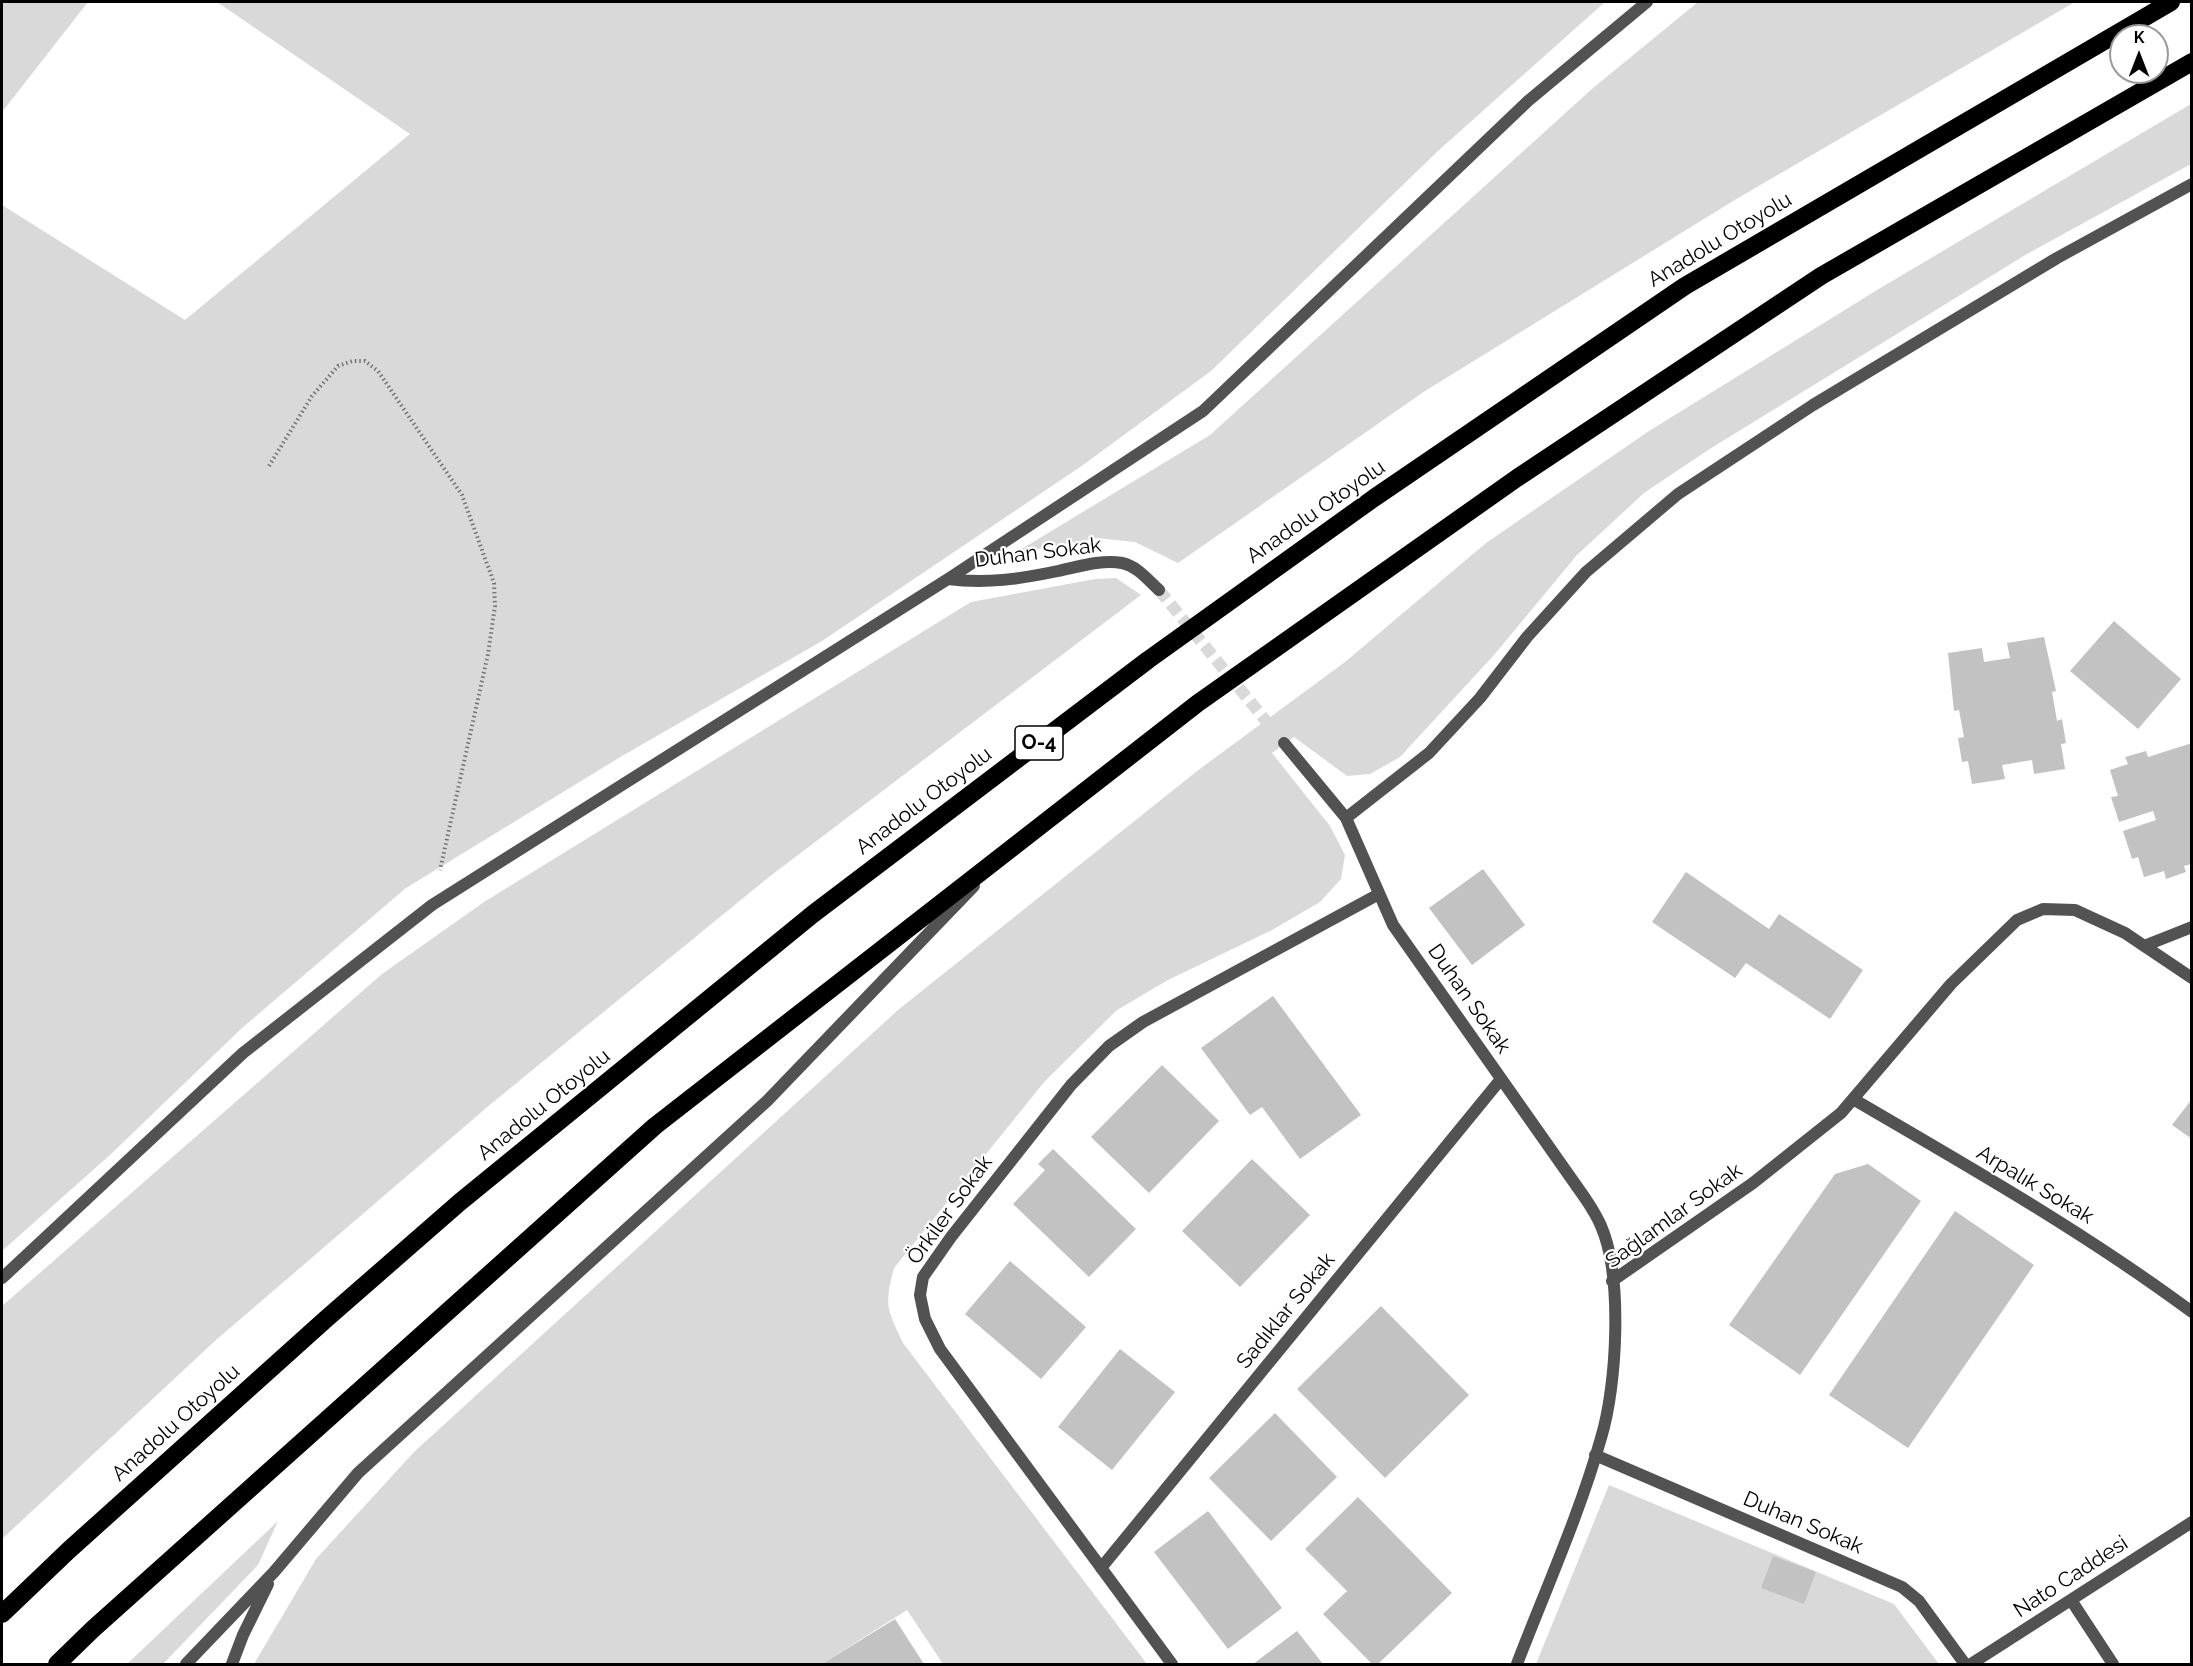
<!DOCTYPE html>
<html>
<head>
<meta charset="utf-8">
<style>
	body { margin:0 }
	#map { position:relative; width:2193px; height:1666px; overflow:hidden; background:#fff; font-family:Raleway,sans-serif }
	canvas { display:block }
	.frame { position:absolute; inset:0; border:3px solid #000; pointer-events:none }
	.north { position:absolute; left:2109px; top:24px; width:60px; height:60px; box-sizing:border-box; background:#fff; border:2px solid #999; border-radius:50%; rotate:0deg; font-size:16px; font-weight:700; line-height:24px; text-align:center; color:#000 }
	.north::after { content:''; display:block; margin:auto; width:21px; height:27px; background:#000; clip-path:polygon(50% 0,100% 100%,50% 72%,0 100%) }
</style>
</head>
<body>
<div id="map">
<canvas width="2193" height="1666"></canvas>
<div class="frame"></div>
<div class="north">K</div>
</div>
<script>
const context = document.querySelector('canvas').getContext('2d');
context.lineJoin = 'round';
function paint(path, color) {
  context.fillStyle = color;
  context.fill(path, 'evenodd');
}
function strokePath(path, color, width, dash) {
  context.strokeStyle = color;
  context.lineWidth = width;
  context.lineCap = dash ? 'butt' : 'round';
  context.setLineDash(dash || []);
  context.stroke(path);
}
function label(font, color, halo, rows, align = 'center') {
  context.font = font + ' Raleway,sans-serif';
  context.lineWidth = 4.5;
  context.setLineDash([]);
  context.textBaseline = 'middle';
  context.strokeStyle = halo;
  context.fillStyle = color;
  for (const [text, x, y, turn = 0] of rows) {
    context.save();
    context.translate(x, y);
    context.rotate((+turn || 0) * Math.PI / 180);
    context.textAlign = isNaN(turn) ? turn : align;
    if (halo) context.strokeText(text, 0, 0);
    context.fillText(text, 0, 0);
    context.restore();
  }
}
const green = new Path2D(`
	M2,2H88L2,112Z
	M217,2H1605L1439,150L1211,371L1083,465L822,641L622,756L406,888L242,1028L111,1154L2,1251V205L185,320L410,134Z
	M1698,2H2075L1738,198L1425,391L1178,563L1135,542L1097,538L1015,553L1210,435L1593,88Z
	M2191,104V164L2027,254L1708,450L1644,493L1577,555L1494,655L1400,757L1370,774L1347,776L1294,737L1272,753L1330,826L1345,855L1341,879L1320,902L1272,930L1168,980L1117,1010L1045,1081L894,1268C884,1305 887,1309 903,1343L1147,1664H943L907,1610L822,1664H254L316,1559L414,1452L898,1010L1197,771L1345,662L1486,543L1649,431L1882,287Z
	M1116,578L1141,595L769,877L492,1103L216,1340L2,1539V1306L382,974L484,902L971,602L1095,579Z
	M1609,1485L1894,1604L1939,1664H1536Z
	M278,1521L258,1565L163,1664H127Z`);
const building = new Path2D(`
	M2114,621L2181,679L2138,729L2070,671Z
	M2044,637L2056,691L2052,692L2057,721L2062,719L2066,743L2061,744L2065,769L2034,774L2032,760L2002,765L2005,779L1972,784L1968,761L1962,762L1958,738L1964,737L1959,710L1954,711L1948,653L1982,648L1984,662L2010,658L2007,643Z
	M2192,743V864L2184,866L2186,872L2166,879L2164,871L2144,877L2138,857L2132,859L2123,831L2156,820L2153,811L2119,822L2111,797L2118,796L2110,770L2128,764L2125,757L2146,751L2148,757Z
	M1483,869L1525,925L1472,965L1429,908Z
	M1686,872L1769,929L1779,914L1863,970L1830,1019L1746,963L1735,978L1652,922Z
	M1273,996L1361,1115L1300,1159L1262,1107L1250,1115L1201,1048Z
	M1162,1065L1219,1121L1149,1193L1091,1137Z
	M2192,1099V1139L2172,1125Z
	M1053,1149L1136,1229L1089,1277L1013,1204L1045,1170L1038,1164Z
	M1252,1159L1310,1215L1240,1287L1182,1231Z
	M1868,1164L1921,1201L1800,1375L1729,1325L1835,1174Z
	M1955,1211L2034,1265L1908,1448L1829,1395Z
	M1010,1261L1086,1327L1041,1379L965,1314Z
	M1381,1306L1469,1395L1385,1478L1297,1389Z
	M1120,1349L1175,1392L1112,1470L1058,1427Z
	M1275,1413L1337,1477L1271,1541L1209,1478Z
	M1358,1497L1452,1593L1378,1664H1372L1323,1614L1347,1591L1305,1549Z
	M1208,1511L1282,1608L1228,1649L1154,1552Z
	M1773,1556L1816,1572L1804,1604L1761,1588Z
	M895,1619L924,1664H822Z
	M1297,1631L1323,1664H1253Z`);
const minorTunnel = new Path2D(`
	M1159,590L1284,743`);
const path = new Path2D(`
	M269,466L312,396L338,366L352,361H365L378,371L462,495L494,583L495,606L488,654L440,870`);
const service = new Path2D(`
	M186,1664L274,1572L358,1473L767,1101L974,886
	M232,1664L243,1635L268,1584`);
const minor = new Path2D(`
	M948,579C986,584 1020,579 1058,571C1077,567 1102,559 1122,563C1137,566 1148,580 1159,590
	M1284,743L1346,818L1393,925L1585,1198C1591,1207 1597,1216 1601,1226C1623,1276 1617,1386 1601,1438C1580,1513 1545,1591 1517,1664
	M1346,818L1429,753L1480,698L1527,637L1586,572L1678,494L1813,405L2057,258L2192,184
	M2144,946L2192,927
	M1853,1099C1968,1166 2084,1232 2192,1312
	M2,1278L243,1053L432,905L948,579L1203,411L1528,101L1647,2
	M1612,1281L1753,1183L1841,1113L1951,984L2017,920L2043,909L2075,910L2125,933L2192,978
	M1595,1455L1902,1587L1919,1601L1965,1664
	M1101,1568L1501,1079
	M2071,1600L2113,1664
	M1172,1664L940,1349L925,1319L920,1295L923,1277L951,1237L1071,1085L1109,1046L1143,1022L1379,894
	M1971,1664L2192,1522`);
const motorway = new Path2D(`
	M2,1614L69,1550L326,1319L460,1202L813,914L1148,660L1374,498L1685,286L2171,2
	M57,1664L93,1629L655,1126L1198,703L1517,478L1821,276L2192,62`);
const shields = [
	[1039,743,48]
];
const shieldNames = [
	["O-4",1039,743]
];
const streetNames = [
	["Anadolu Otoyolu",1720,240,-31],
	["Anadolu Otoyolu",1316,512,-35],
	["Duhan Sokak",1038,553,-7],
	["Anadolu Otoyolu",924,801,-37],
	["Duhan Sokak",1469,999,55],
	["Anadolu Otoyolu",544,1105,-39],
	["Arpalık Sokak",2035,1185,31],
	["Örkiler Sokak",950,1210,-54],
	["Sağlamlar Sokak",1674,1216,-36],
	["Sadıklar Sokak",1286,1311,-51],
	["Anadolu Otoyolu",176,1423,-42],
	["Duhan Sokak",1803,1523,23],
	["Nato Caddesi",2071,1577,-33]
];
paint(green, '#d9d9d9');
paint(building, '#c2c2c2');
strokePath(minorTunnel, '#d9d9d9', 12, [12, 6]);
strokePath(path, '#747474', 4, [1.5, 3]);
strokePath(service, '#525252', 12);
strokePath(minor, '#525252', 12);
strokePath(motorway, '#000', 18);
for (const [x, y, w] of shields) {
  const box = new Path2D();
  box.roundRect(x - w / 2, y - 17, w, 34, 4.5);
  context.fillStyle = '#fff';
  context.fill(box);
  strokePath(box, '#000', 1.5);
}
label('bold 20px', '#000', null, shieldNames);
label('21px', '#000', '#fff', streetNames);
</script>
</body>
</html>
